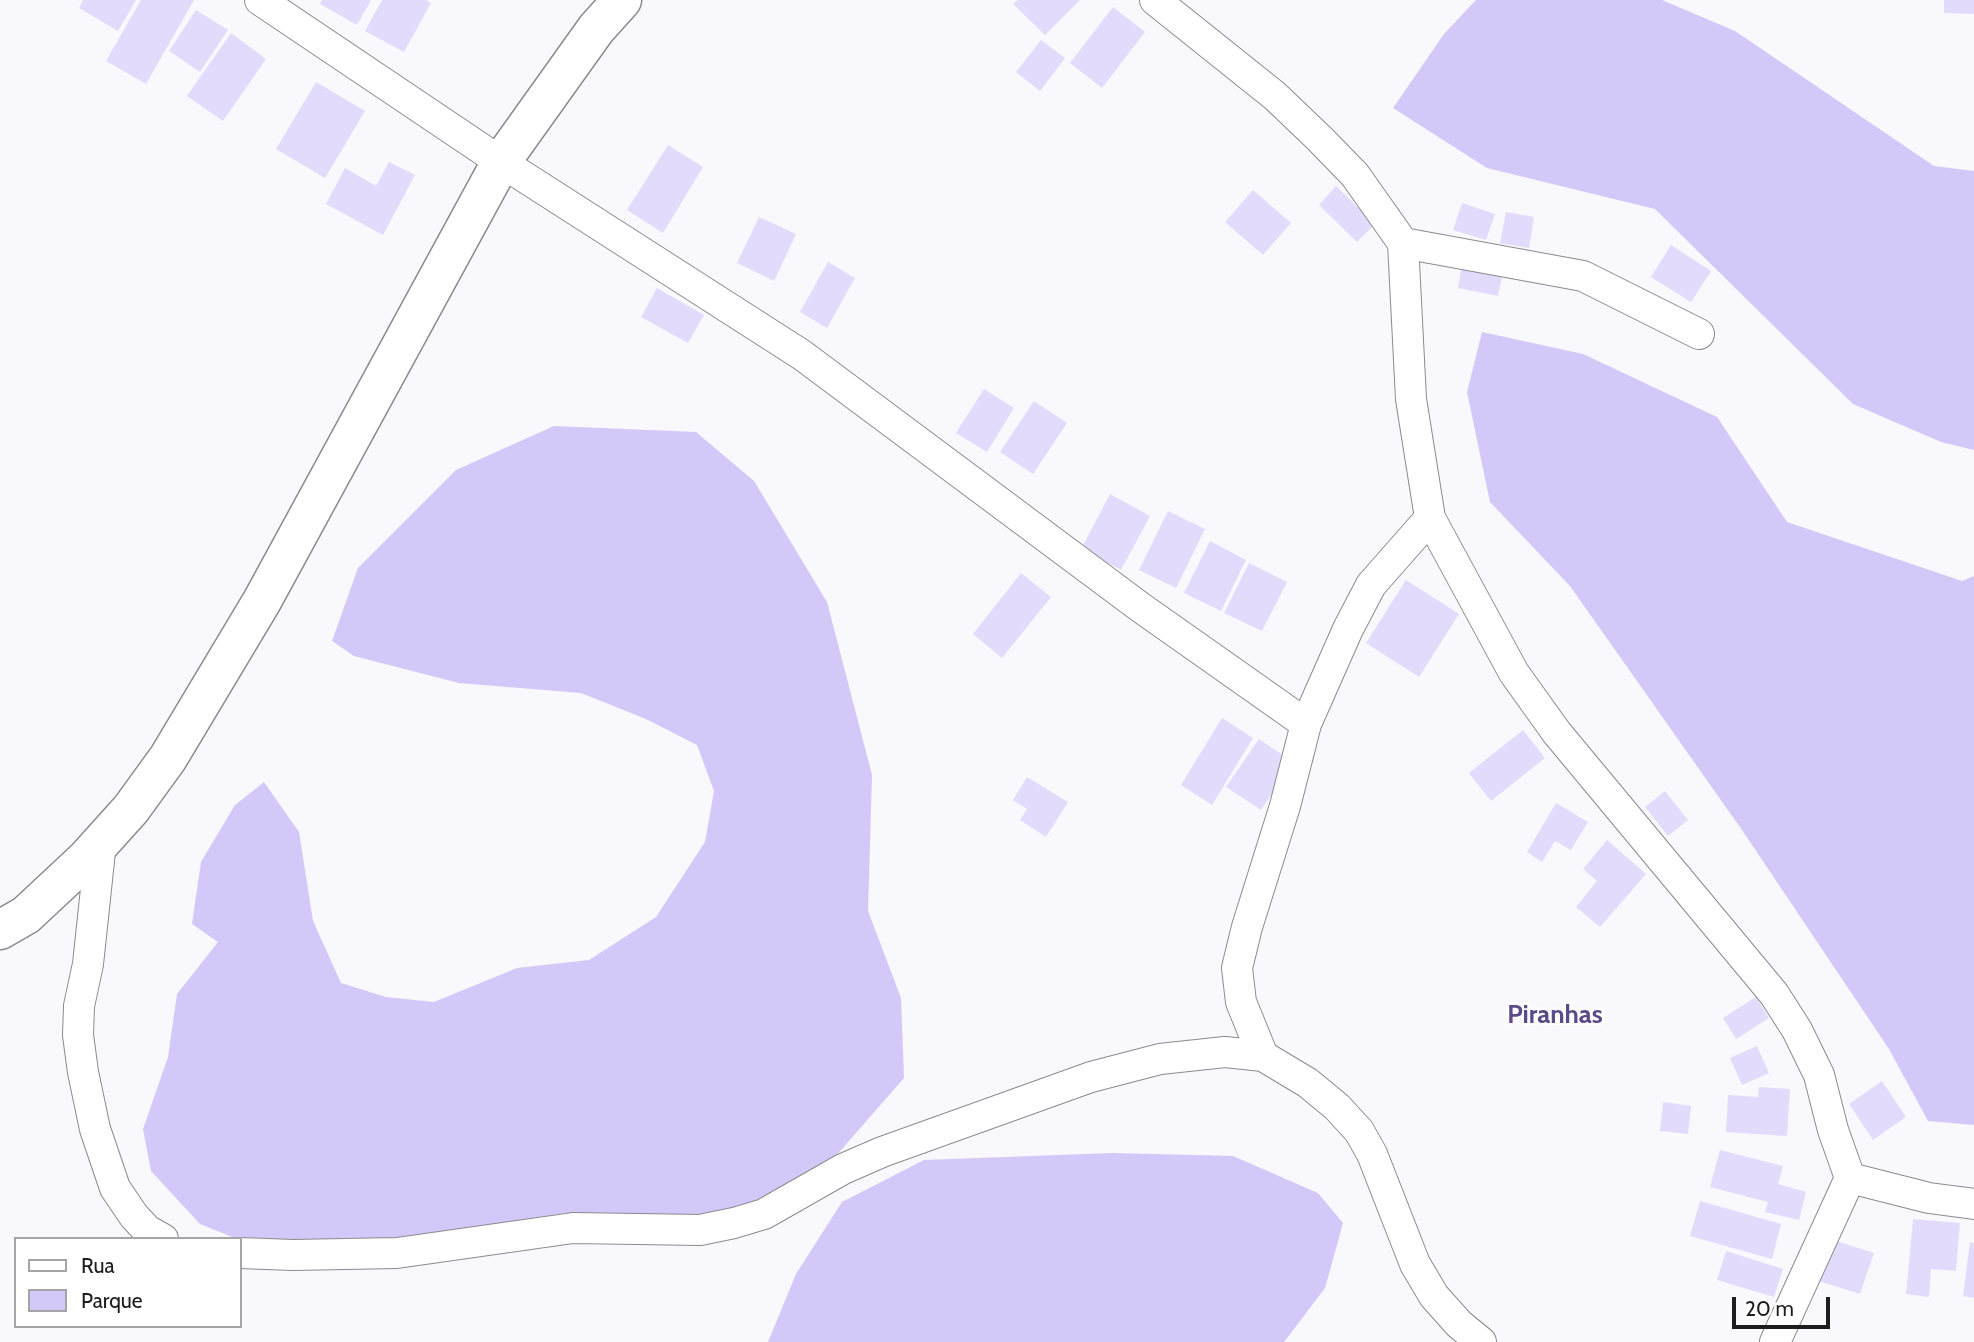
<!DOCTYPE html>
<html>
<head>
<meta charset="utf-8">
<style>
	body { margin:0 }
	#map { position:relative; width:1974px; height:1342px; overflow:hidden; background:#f9f8fc; font-family:Cabin,sans-serif }
	canvas { display:block }
	.legend { position:absolute; left:14px; top:1237px; width:228px; height:91px; box-sizing:border-box; background:#fff; border:2px solid #a5a5a5; margin:0; padding:9px 12px; list-style:none; font-size:21px; color:#1d1d1e }
	.legend li { display:flex; align-items:center; gap:14px; height:35px }
	.legend b { width:35px; border:2px solid #a5a5a5 }
	.scale { position:absolute; left:1732px; top:1297px; width:98px; height:32px; box-sizing:border-box; border:4px solid #1d1d1e; border-top:0; padding-left:9px; font-size:21px; line-height:24px; white-space:nowrap; color:#1d1d1e; -webkit-text-stroke:5px #fff; paint-order:stroke }
</style>
</head>
<body>
<div id="map">
<canvas width="1974" height="1342"></canvas>
<ul class="legend">
<li><b style="height:9px;background:#fff"></b>Rua</li>
<li><b style="height:19px;background:#d4c8f8"></b>Parque</li>
</ul>
<div class="scale">20 m</div>
</div>
<script>
const context = document.querySelector('canvas').getContext('2d');
context.lineJoin = 'round';
function paint(path, color) {
  context.fillStyle = color;
  context.fill(path, 'evenodd');
}
function strokePath(path, color, width, dash) {
  context.strokeStyle = color;
  context.lineWidth = width;
  context.lineCap = dash ? 'butt' : 'round';
  context.setLineDash(dash || []);
  context.stroke(path);
}
function label(font, color, halo, rows, align = 'center') {
  context.font = font + ' Cabin,sans-serif';
  context.lineWidth = 5;
  context.setLineDash([]);
  context.textBaseline = 'middle';
  context.strokeStyle = halo;
  context.fillStyle = color;
  for (const [text, x, y, turn = 0] of rows) {
    context.save();
    context.translate(x, y);
    context.rotate((+turn || 0) * Math.PI / 180);
    context.textAlign = isNaN(turn) ? turn : align;
    if (halo) context.strokeText(text, 0, 0);
    context.fillText(text, 0, 0);
    context.restore();
  }
}
const green = new Path2D(`
	M1476,0H1662L1735,31L1934,166L1974,171V450L1941,442L1853,404L1655,209L1487,168L1393,108L1444,34Z
	M1482,332L1583,354L1717,417L1787,522L1962,581L1974,576V1125L1928,1121L1889,1049L1742,830L1570,586L1490,502L1467,392Z
	M554,426L696,432L754,481L827,602L872,775L868,911L901,998L904,1078L814,1181L712,1215L565,1213L359,1245L237,1239L200,1224L151,1171L143,1129L168,1057L177,994L218,942L192,924L201,862L235,805L264,782L299,832L313,921L341,983L386,997L434,1002L517,968L589,960L656,917L705,842L714,791L697,745L646,719L581,693L459,683L354,656L332,641L358,568L456,470Z
	M1113,1153L1233,1156L1318,1193L1343,1223L1325,1288L1284,1342H768L796,1274L842,1202L924,1160Z`);
const building = new Path2D(`
	M83,0H136L118,31L79,8Z
	M141,0H194L146,84L106,61Z
	M322,0H371L357,25L320,4Z
	M382,0H426L431,3L404,52L365,31Z
	M1018,0H1080L1045,35L1013,4Z
	M1944,0H1974V14L1944,13Z
	M1113,7L1145,32L1102,88L1070,63Z
	M196,10L228,30L200,72L169,51Z
	M231,33L266,59L223,121L187,96Z
	M1041,40L1065,58L1040,91L1016,72Z
	M316,82L365,111L325,178L276,149Z
	M668,145L703,167L663,233L627,210Z
	M389,162L415,175L383,235L326,204L345,168L376,186Z
	M1336,186L1375,224L1357,242L1319,205Z
	M1253,190L1291,223L1263,255L1225,222Z
	M1462,203L1495,214L1486,240L1453,230Z
	M1506,212L1534,217L1529,248L1500,243Z
	M759,217L796,234L774,281L737,263Z
	M1671,245L1711,271L1691,302L1651,277Z
	M828,262L855,278L827,328L800,312Z
	M1462,264L1503,272L1498,296L1458,288Z
	M657,288L704,315L688,343L641,317Z
	M984,389L1014,408L987,452L956,433Z
	M1034,401L1067,423L1033,474L1000,452Z
	M1110,494L1150,516L1121,570L1081,549Z
	M1168,511L1205,529L1176,588L1139,570Z
	M1210,541L1246,560L1221,611L1184,593Z
	M1249,563L1287,582L1262,631L1224,613Z
	M1021,573L1051,597L1002,658L973,634Z
	M1406,580L1459,614L1419,677L1366,643Z
	M1222,718L1253,738L1212,805L1181,785Z
	M1523,730L1545,758L1491,801L1469,773Z
	M1259,739L1293,762L1261,810L1226,787Z
	M1027,777L1068,802L1046,837L1020,820L1027,809L1013,800Z
	M1665,791L1688,820L1668,836L1645,807Z
	M1556,803L1588,822L1571,850L1555,841L1542,862L1527,852Z
	M1607,840L1646,874L1600,927L1576,907L1597,881L1583,869Z
	M1756,997L1769,1018L1736,1039L1723,1018Z
	M1757,1046L1769,1073L1742,1085L1730,1058Z
	M1882,1081L1906,1117L1873,1140L1849,1104Z
	M1759,1087L1790,1089L1787,1136L1726,1132L1728,1095L1758,1097Z
	M1663,1102L1691,1106L1688,1134L1660,1131Z
	M1720,1150L1783,1166L1778,1184L1806,1192L1799,1220L1765,1212L1768,1202L1710,1187Z
	M1700,1201L1781,1224L1772,1259L1690,1236Z
	M1913,1219L1960,1223L1956,1271L1931,1269L1929,1297L1906,1294Z
	M1833,1240L1874,1253L1860,1294L1819,1281Z
	M1970,1242L1974,1243V1298L1963,1296Z
	M1726,1251L1783,1269L1774,1297L1717,1280Z`);
const street = new Path2D(`
	M260,0L501,162L802,355L1140,607L1306,724
	M1155,0L1275,96L1320,139L1355,175L1403,243L1411,399L1430,518L1514,673L1557,733L1774,994L1797,1030L1819,1075L1833,1130L1850,1178L1775,1342
	M1403,243L1583,276L1699,334
	M101,842L88,964L79,1006L78,1035L83,1072L95,1129L115,1188L134,1216L147,1230L163,1239
	M1263,1056L1241,1002L1237,968L1247,927L1285,806L1306,724L1348,629L1371,585L1430,518
	M1850,1178L1929,1198L1974,1204
	M240,1253L293,1255L397,1253L573,1228L700,1230L734,1223L764,1214L843,1169L882,1152L1091,1077L1160,1059L1225,1052L1263,1056L1308,1083L1337,1107L1359,1131L1372,1154L1415,1264L1434,1296L1459,1324L1481,1342`);
const secondary = new Path2D(`
	M0,930L26,915L86,859L131,809L168,758L262,601L501,162L596,29L622,0`);
const quarterNames = [
	["Piranhas",1555,1015]
];
paint(green, '#d4c8f8');
paint(building, '#e3dbfc');
strokePath(street, '#8b8b8e', 32);
strokePath(secondary, '#8b8b8e', 41);
strokePath(street, '#fff', 30);
strokePath(secondary, '#fff', 38);
label('bold 26px', '#5d4a88', '#fff', quarterNames);
</script>
</body>
</html>
